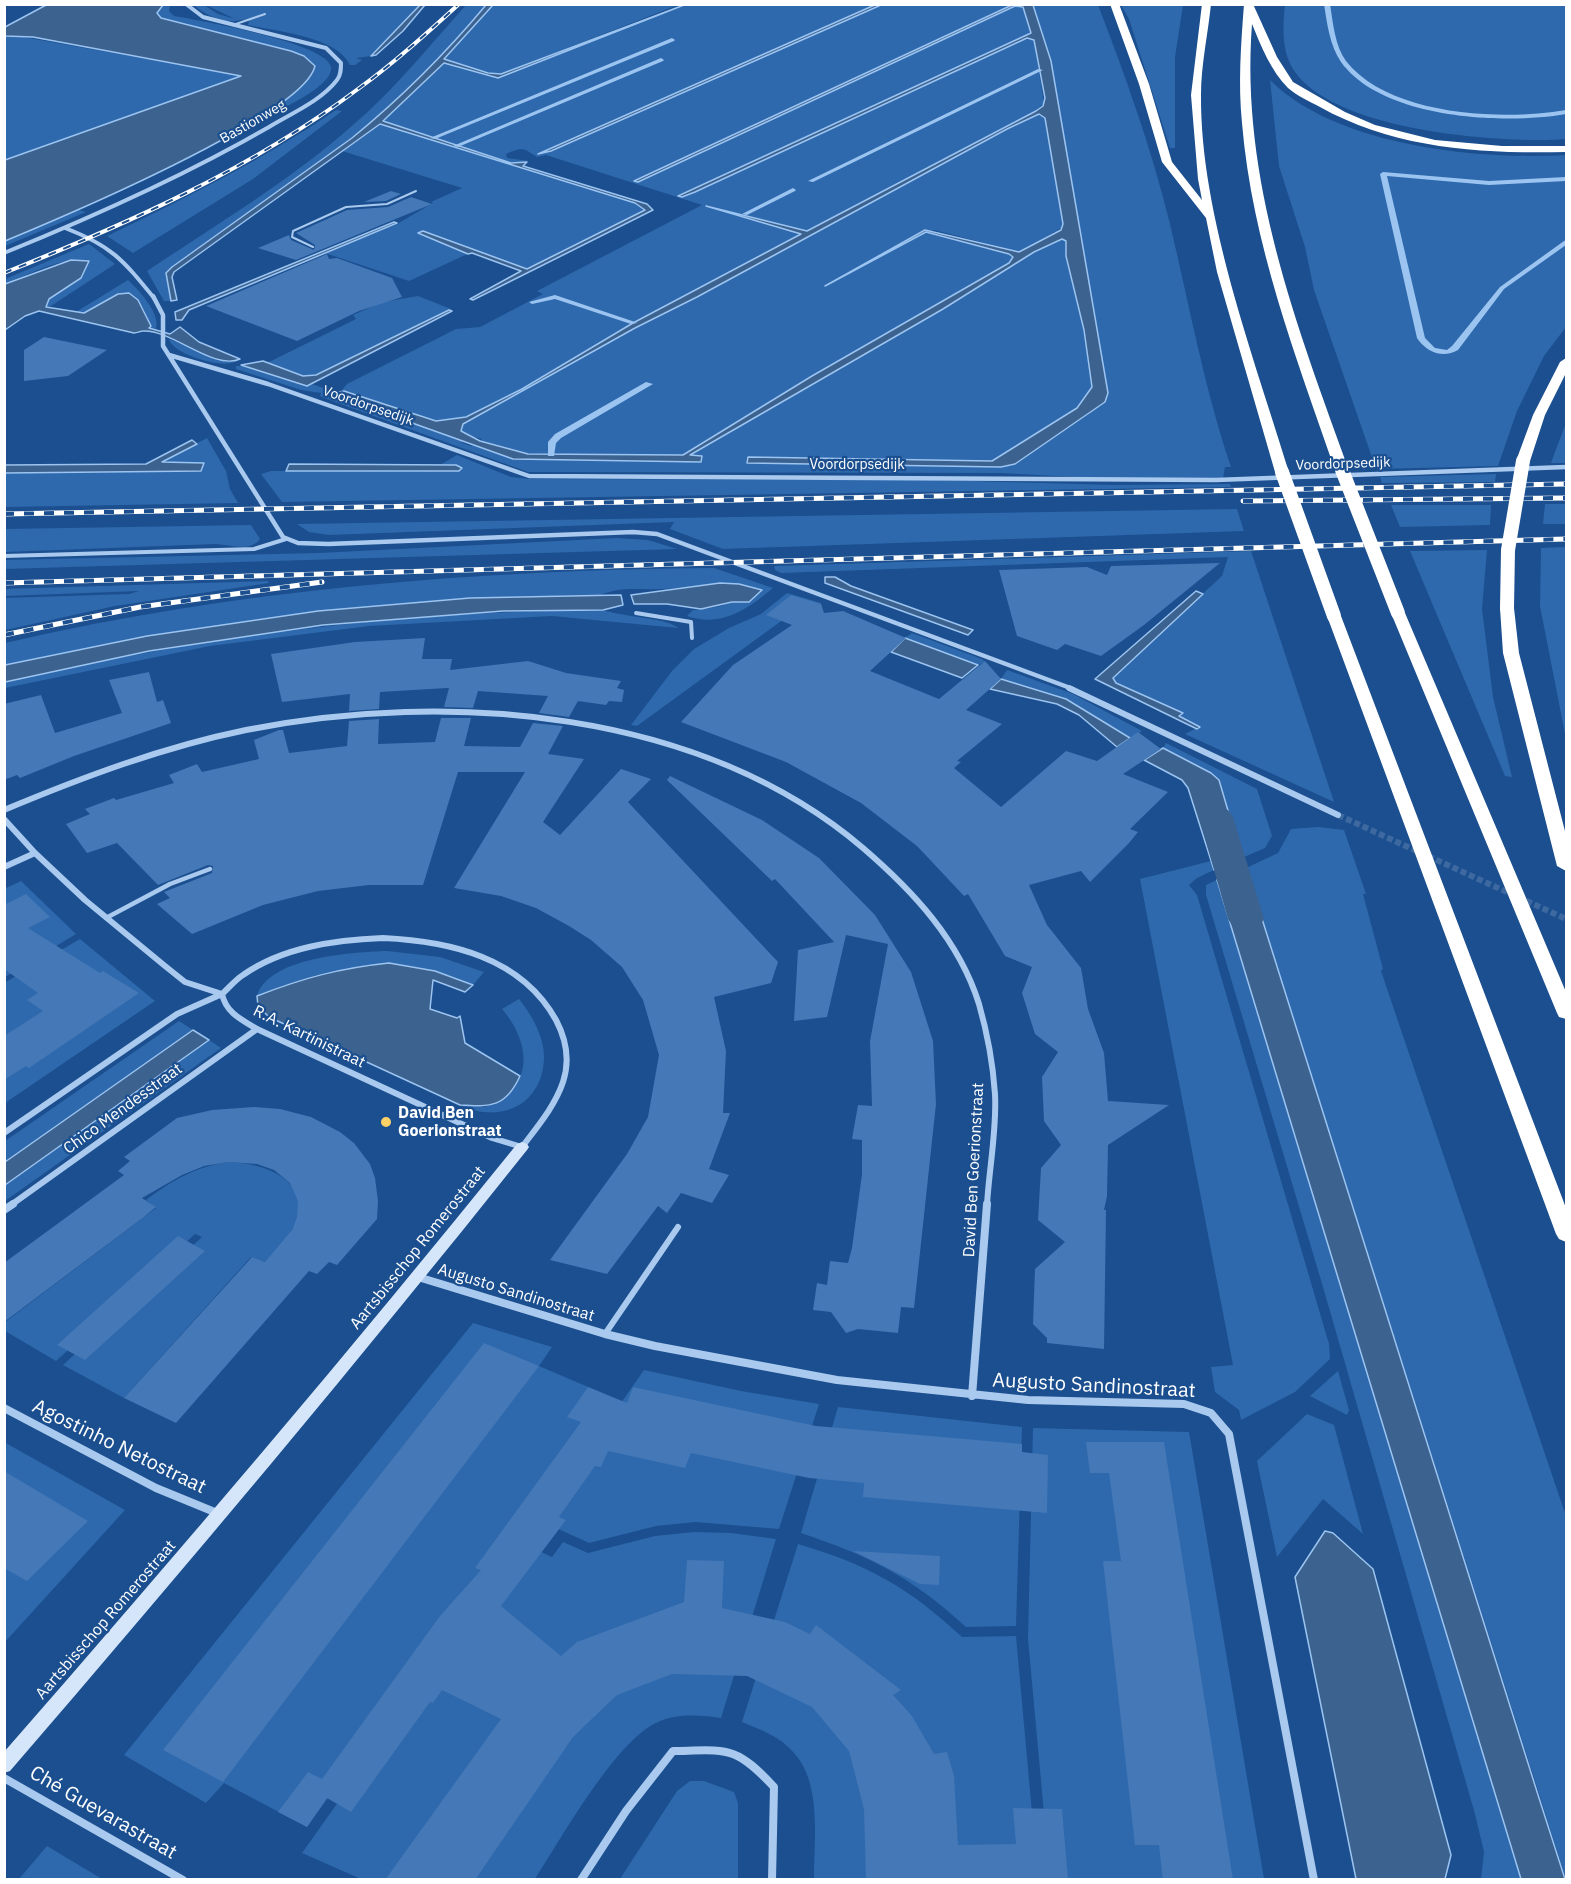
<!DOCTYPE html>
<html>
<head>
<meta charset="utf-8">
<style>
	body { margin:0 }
	#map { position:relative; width:1571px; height:1884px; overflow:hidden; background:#1b4f8f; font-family:"IBM Plex Sans",sans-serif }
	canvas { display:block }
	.frame { position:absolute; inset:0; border:6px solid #fff; pointer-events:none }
</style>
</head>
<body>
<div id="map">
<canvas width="1571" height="1884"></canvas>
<div class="frame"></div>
</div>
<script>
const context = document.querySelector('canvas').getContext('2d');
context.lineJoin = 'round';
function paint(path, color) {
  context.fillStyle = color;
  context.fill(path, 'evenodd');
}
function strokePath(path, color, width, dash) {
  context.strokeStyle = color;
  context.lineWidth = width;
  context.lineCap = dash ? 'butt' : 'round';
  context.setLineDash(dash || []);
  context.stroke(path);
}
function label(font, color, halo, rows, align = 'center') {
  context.font = font + ' "IBM Plex Sans",sans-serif';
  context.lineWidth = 4.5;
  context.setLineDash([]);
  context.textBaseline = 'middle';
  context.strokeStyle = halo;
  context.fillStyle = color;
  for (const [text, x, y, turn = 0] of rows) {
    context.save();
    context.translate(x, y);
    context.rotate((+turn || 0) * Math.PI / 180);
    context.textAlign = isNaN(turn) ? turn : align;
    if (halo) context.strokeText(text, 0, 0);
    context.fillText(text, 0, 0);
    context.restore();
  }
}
const green = new Path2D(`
	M163,5H170L169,11L174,16C198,20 327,43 331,67C334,87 275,112 260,119L297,91L313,74L188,24L161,18L157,13Z
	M466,5H486C446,53 401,98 352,138L172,267L166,273L171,301H164L147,271C216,225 291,180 353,125C395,89 430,45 466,5Z
	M493,5H678L501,74L488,73L444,59Z
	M684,5H877L539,154L551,151L881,5H1012L634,181L637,182L1015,6L1023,7L1031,33L681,194L682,197L695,192L1023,39L1034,40L1044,103L1036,111L807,231L707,206L801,234L633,323L522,389L1007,129L1039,114L1045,118L1063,227L1020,252L934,230L926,232L1009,254L1013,257L1009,263L812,376L683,455L528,454L480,441L482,439L462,434L461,427L463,424L512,394C494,401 477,415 458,420C422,429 376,398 342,390L347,384L456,329L480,327L543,294L537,291L702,205L546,155L537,157C524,149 524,146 506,154L507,158L529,161L511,163L384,122L386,117L444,63L498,78Z
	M1033,5H1098C1125,75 1151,147 1169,220C1189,303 1204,387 1231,467H1225L1223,478H1094L1001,473L528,472L324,398L320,396L321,393L301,390L236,369V366H244L307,386L312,384L335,392L332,394L464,441L462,443L471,446L474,445L513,459L701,462L690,455L943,309L1034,252L1062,239L1066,241V256L1084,330L1092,387L1077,408L992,461L749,457L747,463L1001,467L1015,464L1089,414L1108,393L1051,61Z
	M1121,5H1183L1175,57V148H1170L1129,19Z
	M1285,5H1566V139C1502,144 1315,131 1288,59C1282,42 1283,22 1285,5Z
	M195,6L204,5L218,14L235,19L206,5H423L372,56L356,58L362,60L355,65H350C338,37 275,31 248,25L249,21C241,18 238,22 230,21C218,20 204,14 195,6Z
	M12,35L242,76L5,160L4,36Z
	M1270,80C1336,146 1477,160 1566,155V327L1544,356L1517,411L1498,466L1376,469L1314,290L1305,247L1279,166Z
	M336,110L342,111L253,179L133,253L107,236C186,198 264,159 336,110Z
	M380,124L635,203L645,210L527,269L474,251L409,281L325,253L397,224L433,203L431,202L462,188L342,151Z
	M79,210L86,212L5,246V241Z
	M89,244L115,264L51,306L46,307V302L78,281L89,262C69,253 25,276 5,284V279Z
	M128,280C139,290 161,314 156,329L150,328C148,317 141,298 127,293C107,292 96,317 76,312Z
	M418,296L451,309L316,375L303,376L267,363L356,319L353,315L383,302Z
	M169,339L211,356L234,362C221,369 171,353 169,339Z
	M1566,423V463H1551L1552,460Z
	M207,438L226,471L230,489L238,503L5,507L4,473L201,471L162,462Z
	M457,455L511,477L529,479L935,480L1114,485L1230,484L1231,487L282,502L261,474L271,471H459L456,465H440Z
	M1496,474L1495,482L1382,483L1380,477Z
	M1545,504H1566V524H1543Z
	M1391,505H1491L1490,525L1400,527Z
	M1237,509L1244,531L723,549L670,529L674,522L329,535L309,532L297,524Z
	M251,525L260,539C251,552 230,545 216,544L5,552V529Z
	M617,538L648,540L677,549L4,569L5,560L319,553Z
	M1566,547V739L1540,606L1541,548Z
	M1487,550L1482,609L1493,697L1512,777L1505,776L1410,551Z
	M1251,551L1334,802L1185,734L1199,727L1114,681V675L1222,576L1228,557L781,573L775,570L774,566Z
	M714,568L773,588C748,609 721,628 687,616L693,610C717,609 740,601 761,590C726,578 696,588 660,589C636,590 623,586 600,595C395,598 204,621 5,665V643C237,589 476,570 714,568Z
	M268,581L269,583L115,606L5,630V598L129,594L139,591L5,596L4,589Z
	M787,593L821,603L822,609L784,619L637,726L631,725L672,671L694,649L729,628L761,614Z
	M603,610C622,617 669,618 678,628L552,616L369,626L210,646L5,688V682C202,636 401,611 603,610Z
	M912,633L982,659L985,662L978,665L905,638Z
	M1007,670L1073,694L1142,731L1130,738L1066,699L1001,679Z
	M1166,743L1257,789L1272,836L1265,848L1242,858L1219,780L1211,773L1163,748Z
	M1318,827L1344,830L1366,894H1363L1383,969L1381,971L1566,1516V1879L1246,868L1278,853L1291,829Z
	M1211,861L1214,870L1197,878L1189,885L1197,895L1329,1344L1330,1359L1295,1392L1241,1420L1239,1410L1215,1392L1211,1367L1233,1365L1140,879Z
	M1217,880L1234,933L1521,1879H1481L1484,1852L1475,1814L1323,1287L1206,895V885Z
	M21,881L76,934L5,977L4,889Z
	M80,939L155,1001L5,1103L4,983Z
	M387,951L440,957L484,972L473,985C395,950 333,966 257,996C268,957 354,952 387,951Z
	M519,999C532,1015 545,1038 544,1059C542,1106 499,1124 460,1105C468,1106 476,1107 484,1107C491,1106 498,1099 504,1095C537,1074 523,1033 502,1009Z
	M179,1021L193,1030L5,1162V1141Z
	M209,1040L221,1048L5,1201L4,1185Z
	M228,1162C265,1163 319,1182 292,1230C285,1242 274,1252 265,1262L251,1257L124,1398L63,1365L202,1237L195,1234L56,1361L5,1331V1322L156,1208L146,1200C173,1180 195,1167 228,1162Z
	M473,1323L552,1347L539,1366L614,1398L307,1827L224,1783L206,1803L124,1755Z
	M644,1370L741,1391L819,1404L779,1529L695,1522L656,1526L589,1543L539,1520Z
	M1338,1371L1349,1410L1347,1415L1310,1396Z
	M838,1407L1022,1427L1016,1626L966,1627C911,1577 872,1557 801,1533Z
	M1307,1414L1334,1425L1363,1534L1323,1499L1277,1557L1257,1461Z
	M1033,1428L1189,1432L1264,1879H1050L1028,1639Z
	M4,1442L125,1510L5,1642H4Z
	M694,1532L731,1533L776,1539L721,1718C701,1715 677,1713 658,1722C616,1740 561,1839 535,1879H361L302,1853L522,1543L552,1557L563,1542L588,1553L655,1536Z
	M798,1544C869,1565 908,1587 962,1637L1016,1636L1038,1879H814C814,1841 822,1783 794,1753C781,1737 761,1730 742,1722Z
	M690,1781H704L734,1792L738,1803V1879H620L677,1791Z
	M47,1846L102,1879H19Z`);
const water = new Path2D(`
	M48,4L163,5L157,13L161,18L291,51L304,56L315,66C304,116 58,219 5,241V160L241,76L33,37L5,36V27Z
	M877,4L881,5L551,151L538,154Z
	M420,5H425L403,31L376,55L371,56Z
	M486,5H493L444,59L488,73L501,74L684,5L498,78L444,63L383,121L511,163L527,162L523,166L647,204L653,210L473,300L470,299L521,271L472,253L468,254L418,233L423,231L527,269L645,210L635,203L380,124L174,272L172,277L177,300L171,301L166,273L172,267L352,138C401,98 446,53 486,5Z
	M1012,5H1033L1051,61L1108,393L1105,402L1015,464L1001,467L747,463L748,457L992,461L1077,408L1092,387L1084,330L1066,256V241L1062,239L1034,252L943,309L690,455L702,456L701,462L513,459L331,394L344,391L436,421L466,417L522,389L633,323L801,234L706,206L807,231L1036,111L1043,106L1045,98L1034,40L1027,38L695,192L682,197L678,196L1031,33L1023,7L1015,6L638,182L634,181ZM1039,114L1045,118L1063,224L1061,230L1019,252L925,230L825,286L926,232L1009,254L1013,257L1009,263L812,376L683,455L528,454L480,441L461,431L463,424L635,328L697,297L1007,129Z
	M394,222L397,223L189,310L182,320H176L175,312Z
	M71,260L89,261L81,278L49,299L46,307L84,313L118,294L129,293L138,300L151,326L149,328L170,334L180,327L199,342L240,359C214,371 171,329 143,331C140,331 138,333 134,333L39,311L25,316L5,330V284Z
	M449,310L452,311L307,386L241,365L263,361L303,376L316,375Z
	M192,440L197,444L162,462L204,463L201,471L5,473V465L146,464Z
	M289,464L456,465L462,468L459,471H286Z
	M825,577H835L851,586L973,630L968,635L825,583Z
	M720,583L739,584L762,590L749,602H732L701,609L667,604H634L631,595Z
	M1196,591L1203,594L1113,678L1116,683L1183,713L1179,716L1200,727L1197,729L1095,679Z
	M621,595L623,605L603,610L503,611L323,625L149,651L5,682V665L147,636L318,611L470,598Z
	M905,638L978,665L962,678L891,652Z
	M1001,679L1066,699L1130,738L1117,747L1079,715L1057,704L990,689Z
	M1163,748L1211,773L1219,780L1242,858L1214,870L1188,788L1182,780L1144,760Z
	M1246,868L1539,1798L1565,1879H1521L1217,880Z
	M389,963L435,971L473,985L465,992L433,980L430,1009L457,1018L460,1016L465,1043L520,1076C506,1107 491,1107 460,1105L269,1017L258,1006L257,996C303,978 340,968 389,963Z
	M193,1030L209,1040L5,1185V1162Z
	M1325,1531L1333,1533L1373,1569L1451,1855L1445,1879H1356L1295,1577Z`);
const stream = new Path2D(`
	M1324,4H1330C1333,23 1335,46 1346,61C1389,116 1503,121 1566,110V114C1504,125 1382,119 1341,62C1330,46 1327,24 1324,4Z
	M672,38L675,40L674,41L435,139L430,138Z
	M661,58L664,60L663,61L458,147L453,146Z
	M1038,69L1043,70L813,182L808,181Z
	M1383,172L1489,181L1566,177V181L1489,185L1387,176L1425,338L1435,348L1447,350L1452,346L1500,287L1564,241L1566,240V245L1504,289L1458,350C1443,359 1426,352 1417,338L1380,174Z
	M793,188L796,190L795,191L747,215L742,214Z
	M555,295L635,322L637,323L631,324L555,299L532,304L529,302Z
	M646,382L653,384L561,438L556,443L554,456H548V442L555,434Z`);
const canal = new Path2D(`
	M1216,807L1228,810L1233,817L1264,919L1259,927L1246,930L1233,927L1228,919L1199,817L1204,810Z`);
const building = new Path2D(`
	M391,191L401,194L386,201L364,202Z
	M411,197L432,204L296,260L258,248L289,235L291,240L314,250L315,245L296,233L347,210L388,207Z
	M327,254L329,259L337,258L392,278L402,297L359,311L297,341L206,306Z
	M44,337L107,350L68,376L24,381V350Z
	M1220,563L1144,625L1101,656L1065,644L1057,650L1017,636L999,570L1087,567L1107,575L1111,566Z
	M791,595L821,604L824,613L843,611L906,638L870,671L939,699L985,661L1001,679L966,710L1002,724L957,761L961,762L954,768L1001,807L1066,751L1097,761L1138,732L1161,749L1123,774L1168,792L1130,829L1138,832L1129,843L1090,882L1081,871L1029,885L1047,925L1081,968L1088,1009L1104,1053L1108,1101L1169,1105L1108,1145L1107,1196L1104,1210H1106L1104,1349L1047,1343V1338L1033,1324L1035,1269L1065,1242L1038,1220L1041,1168L1061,1145L1044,1121L1042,1077L1058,1052L1035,1034L1022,993L1032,967L1005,956L968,894L964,896L917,846L861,803L786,762L681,722L733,665L792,625L766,615Z
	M425,638L422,659H452L450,670L528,661L566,673L621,681L617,688L624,690L622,702L609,701L606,705L578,701L569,717L539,713L548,696L478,691L473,708L444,707L449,688H447L380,692L379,709L349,711L350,694L282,702L271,654L355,642Z
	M149,672L157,702L163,700L171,723L74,756L20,778L17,775L4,780V704L41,695L55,733L122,713L109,680Z
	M441,718H471L464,746L520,747L533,723L563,726L548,754L584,759L543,822L560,835L621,769L651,779L628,802L778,962L771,983L714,997L726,1051L723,1113H730L709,1169L729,1175L712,1203L681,1193L667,1213L658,1206L607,1274L550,1260L627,1154L648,1117L659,1055L643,1000L622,967L591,940L569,926L536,908L501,896L454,888L525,772H458L423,885H369L318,891L263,905L192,934L157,904L170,898L164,892L212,873L213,866L208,865L158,885L117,843L87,853L66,824L90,814L85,809L114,798L116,800L174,783L169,775L197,764L202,772L259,759L254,740L279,730H283L289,753L347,746L349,721L379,719L378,744L435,742Z
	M670,776L762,820L819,858L875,915L911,972L933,1041L936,1104L914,1308L901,1307L898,1333L858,1329L846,1333L831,1312L813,1310L817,1283L827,1285L830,1261L848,1263L852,1248L862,1174V1140L852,1139L858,1105L872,1106L870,1041L888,944L846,935L827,1017L794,1021L798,950L834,942L775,879L772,881L667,780Z
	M26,894L50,917L28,928L100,973L103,971L139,993L29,1068L26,1066L4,1080V1036L43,1011L27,1000L38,993L4,969V905Z
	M254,1107L280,1109L311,1117L340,1132L354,1143L370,1164L375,1178L378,1201L377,1219L337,1265L329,1262L317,1274L309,1271L176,1423L124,1398L252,1257L265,1262L292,1230L297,1217L298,1201L290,1183L274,1170L257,1164L228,1162L204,1166L182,1175L142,1198L156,1207L144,1217L4,1322V1263L124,1175L118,1171L130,1161L124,1157L177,1118L212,1110Z
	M178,1236L205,1251L85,1360L57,1345Z
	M484,1343L539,1366L223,1782L163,1750Z
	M588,1387L627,1403L633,1387L816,1426L1022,1444V1452L1048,1455L1047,1513L863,1497L864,1483L809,1478L691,1453L685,1468L608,1451L601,1467L595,1466L559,1517L566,1520L501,1606L561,1656L577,1642L684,1602L687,1560L724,1561L722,1608L785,1622L810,1634L816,1625L901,1690L893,1695L912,1716L934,1754L947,1752L954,1776L958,1845L1016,1844L1013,1808L1062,1809L1068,1880H866L864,1809L849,1751L812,1707L747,1676L672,1674L617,1695L573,1737L475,1880H385L501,1719L442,1690L433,1703L430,1702L351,1812L327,1798L307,1827L278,1812L308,1772L322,1779L440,1616L481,1570L475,1568L581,1422L567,1417Z
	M1086,1442H1164L1233,1880H1163L1159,1845H1135L1103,1561H1121L1109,1473H1090Z
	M4,1471L88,1521L27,1581L4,1568Z
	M853,1551L940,1556L939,1585L920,1584Z`);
const streetTunnel = new Path2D(`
	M1338,815L1419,852
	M1428,856L1566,919`);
const laneFar3 = new Path2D(`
	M233,25L265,14
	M313,247L292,237L293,231L346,207L387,204L416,191`);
const laneFar2 = new Path2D(`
	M4,556L254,549L286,539
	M636,613L691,622L692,638`);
const laneFar1 = new Path2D(`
	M106,918L170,884L210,869`);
const lane = new Path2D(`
	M605,1334L678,1227`);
const streetFar3 = new Path2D(`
	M65,228C112,246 123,260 154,298
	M4,253C95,216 184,176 269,127C290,114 321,101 337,80C341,75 341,69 341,63L326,48L203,17L186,4`);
const streetFar2 = new Path2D(`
	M153,296L163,315V346L283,537L298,543L328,544L633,532L657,534L1073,689
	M169,355L268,384L529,476L1216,480L1566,467`);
const streetFar1 = new Path2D(`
	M1069,688L1338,815
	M4,810C83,777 163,747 246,730C449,690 700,709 863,848C913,891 959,940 979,1004C987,1032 993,1065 995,1094C997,1130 989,1169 987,1205
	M4,819L35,853L85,900L165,966L185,982L222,994
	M4,867L35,853
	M383,938C449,941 521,957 556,1020C566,1039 570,1061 563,1082C555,1106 537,1127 522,1147L492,1138L257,1029C242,1020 226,1013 222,994C229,988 235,980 243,975C283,947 335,940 383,938Z
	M4,1133L177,1014L222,994
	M11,1205L257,1029`);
const street = new Path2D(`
	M4,1210L13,1204
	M418,1277L605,1334L655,1346L837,1380L1028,1400L1184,1404L1211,1413L1229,1434L1314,1880
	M972,1396L987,1204
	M4,1408L156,1488L217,1513
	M4,1778L183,1880
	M581,1880L626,1811L673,1751C728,1750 735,1745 774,1787L772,1880`);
const secondary = new Path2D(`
	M522,1142L527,1144L529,1147L527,1150C359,1361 186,1567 10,1771L4,1773V1752C179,1552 351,1350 517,1144Z`);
const highway = new Path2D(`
	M1110,4H1119L1149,84L1172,162L1202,200L1198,179L1191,95L1202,4H1211C1208,34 1201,65 1201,95C1200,215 1254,357 1289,472L1287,475H1277L1275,472L1217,272L1206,218L1162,162L1139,84Z
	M1244,4H1253L1277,57L1293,82L1345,112L1375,125L1435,140L1502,146H1566V152C1482,154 1395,149 1320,107C1309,101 1297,96 1288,88C1271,71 1261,46 1252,24C1240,180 1297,326 1349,470L1342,474L1335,470C1296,357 1252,243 1242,123C1238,83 1241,44 1244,4Z
	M1566,358V373L1545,415L1530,461L1528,464H1518L1516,461L1533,415L1560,362Z
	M1507,604L1514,608L1519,653L1566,835V871L1557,866L1503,653L1500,608Z
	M1398,609L1405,613L1566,992V1019L1559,1017L1557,1013L1391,613Z
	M1334,612L1341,616L1566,1208V1242L1559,1239L1556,1234L1327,616Z`);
const railFar1 = new Path2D(`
	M4,273C127,224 251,169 358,89C394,63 426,34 459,4`);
const rail = new Path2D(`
	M1243,501L1566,498
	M4,514L1566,484
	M4,583L1566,539
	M4,635L140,607L322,582`);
const highwayBridge = new Path2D(`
	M1342,470L1398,613
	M1282,472L1334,616
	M1507,608L1508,550L1523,461`);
const markers = [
	[386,1122,6,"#ffd166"]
];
const farStreetnames = [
	["Bastionweg",253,122,-30],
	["Voordorpsedijk",368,406,19],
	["Voordorpsedijk",1343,464,-2],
	["Voordorpsedijk",857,465]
];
const streetNames = [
	["R.A. Kartinistraat",309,1037,26],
	["Chico Mendesstraat",123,1109,-36],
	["David Ben Goerionstraat",974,1170,-87],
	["Aartsbisschop Romerostraat",418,1248,-51],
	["Augusto Sandinostraat",516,1293,17],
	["Aartsbisschop Romerostraat",106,1620,-49]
];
const poiNames = [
	["David Ben",398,1113],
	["Goerionstraat",398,1131]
];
const nearStreetnames = [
	["Augusto Sandinostraat",1094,1386,3],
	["Agostinho Netostraat",119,1447,26],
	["Ché Guevarastraat",103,1813,30]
];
paint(green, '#2e69ad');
paint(water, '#3c6290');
strokePath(water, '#9cc4f0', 1.5);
paint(stream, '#9cc4f0');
paint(canal, '#3c6290');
paint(building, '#4478b7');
strokePath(streetTunnel, '#3d69a0', 6, [6, 3]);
strokePath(laneFar3, '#a9c9ee', 2);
strokePath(laneFar2, '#a9c9ee', 4);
strokePath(laneFar1, '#a9c9ee', 4.5);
strokePath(lane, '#a9c9ee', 6);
strokePath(streetFar3, '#a9c9ee', 4);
strokePath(streetFar2, '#a9c9ee', 4.5);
strokePath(streetFar1, '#a9c9ee', 6);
strokePath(street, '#a9c9ee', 8);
paint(secondary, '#d6e6fa');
paint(highway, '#fff');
strokePath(railFar1, '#fff', 4);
strokePath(rail, '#fff', 5);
strokePath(railFar1, '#1b4f8f', 2, [8]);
strokePath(rail, '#1b4f8f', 4, [10]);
strokePath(highwayBridge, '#fff', 14);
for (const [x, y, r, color] of markers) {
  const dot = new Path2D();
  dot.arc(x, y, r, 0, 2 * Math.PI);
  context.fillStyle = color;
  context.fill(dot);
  strokePath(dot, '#1b4f8f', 2);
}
label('14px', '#fff', '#1b4f8f', farStreetnames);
label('16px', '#fff', '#1b4f8f', streetNames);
label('bold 16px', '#fff', '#1b4f8f', poiNames, 'left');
label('20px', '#fff', '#1b4f8f', nearStreetnames);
</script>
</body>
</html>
